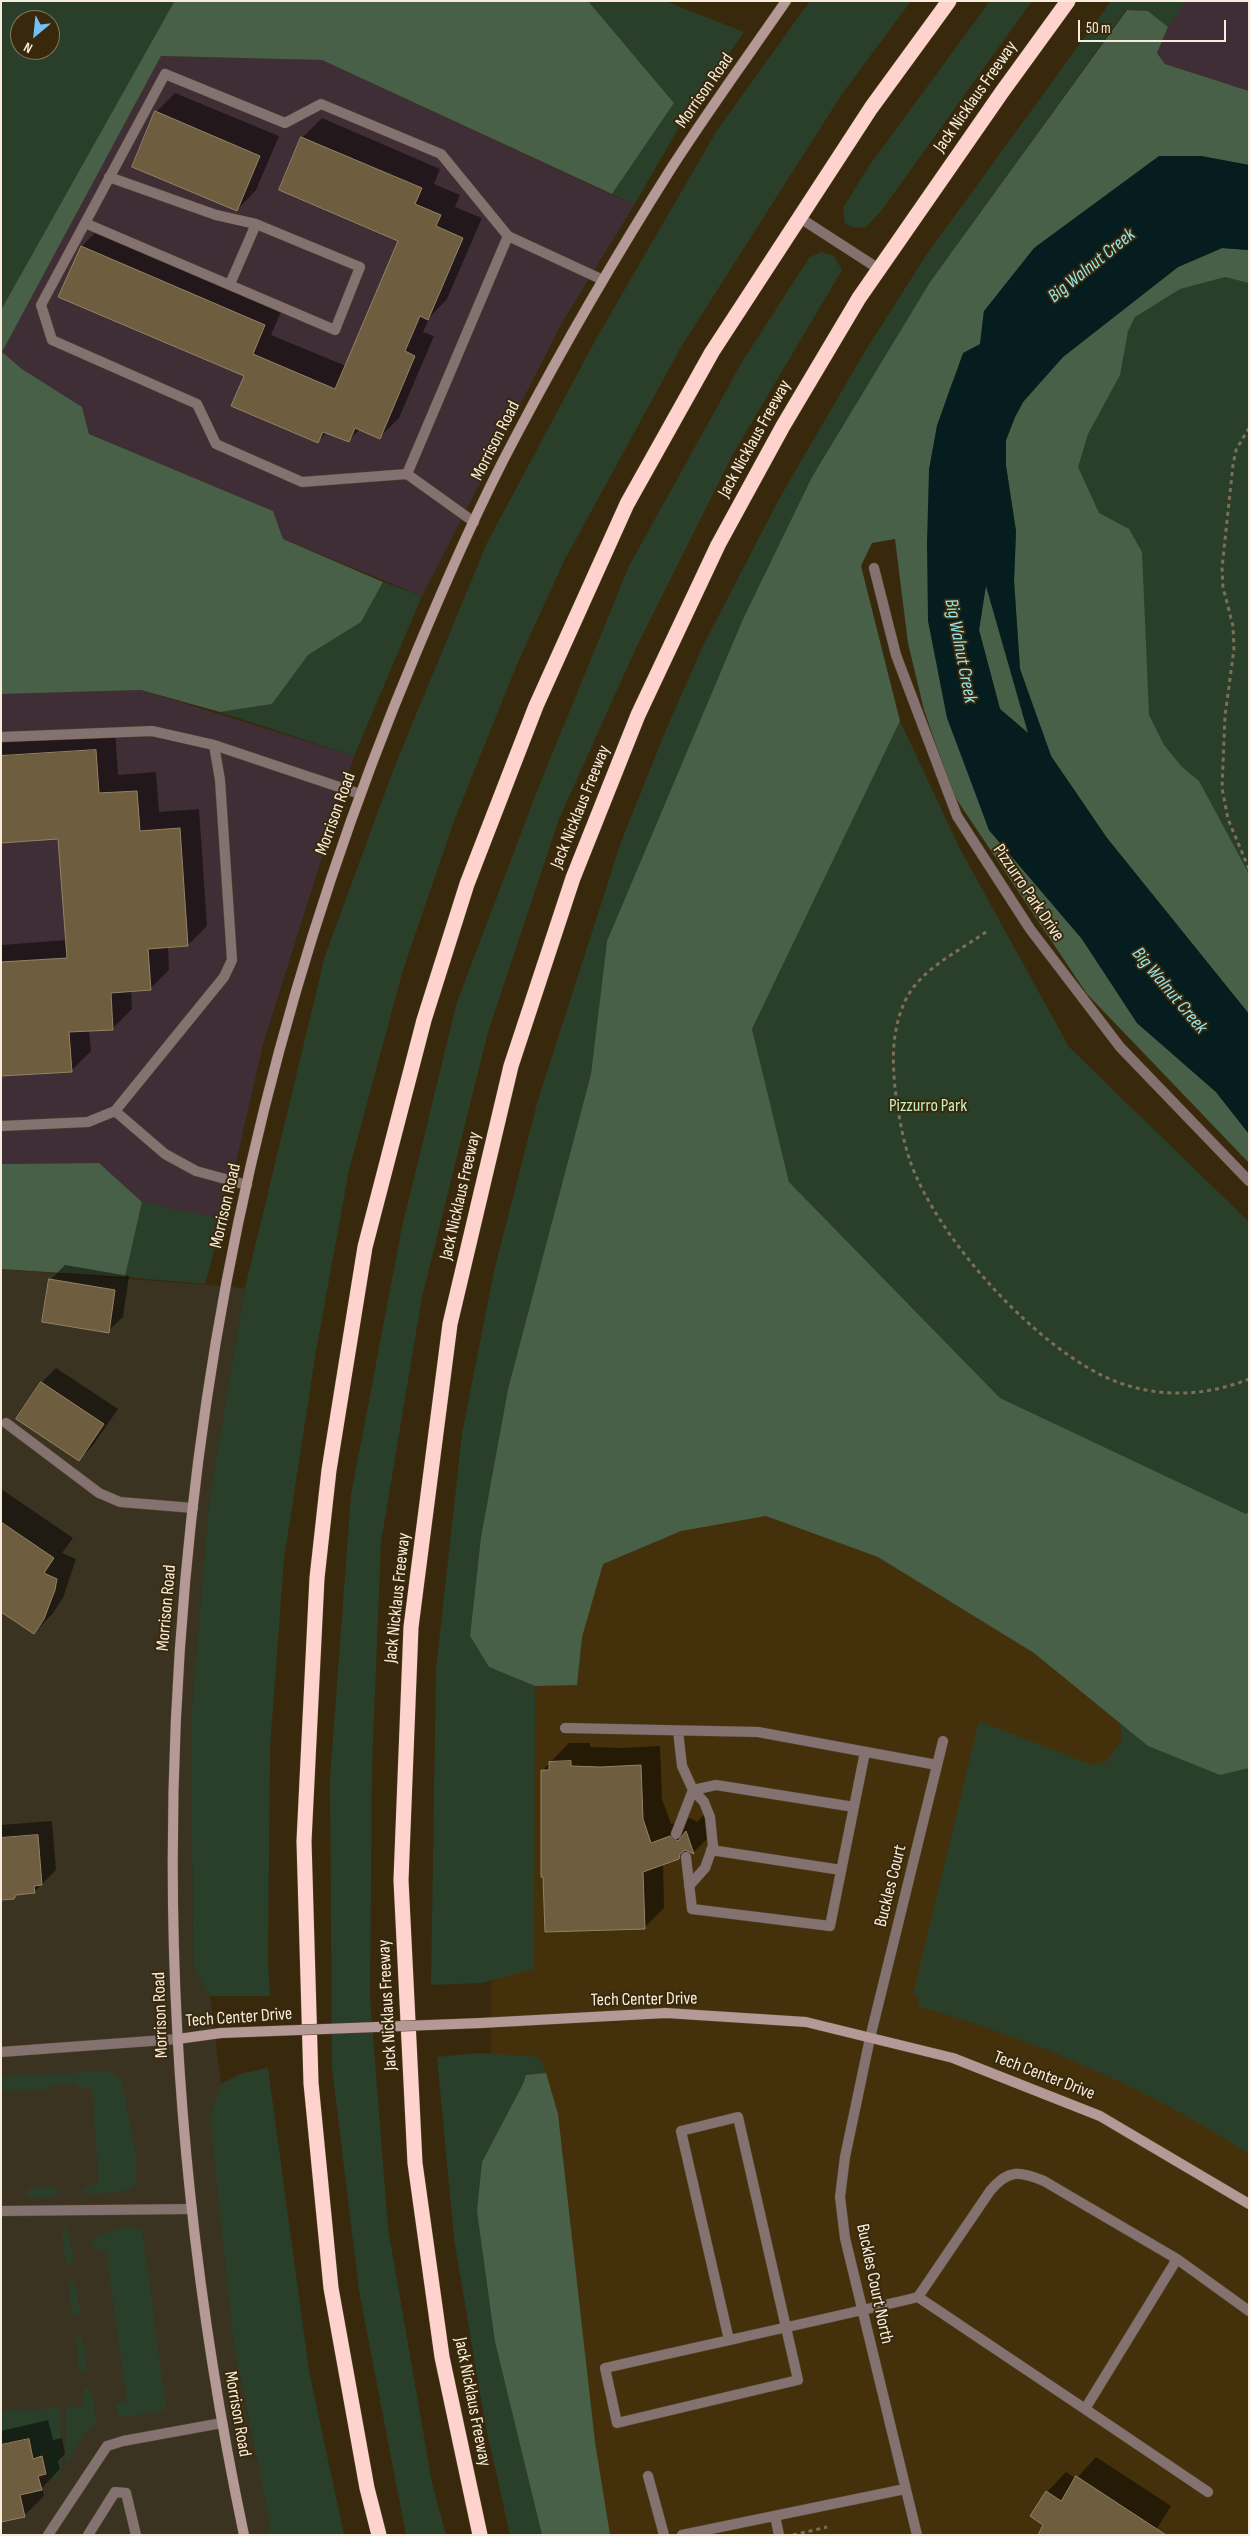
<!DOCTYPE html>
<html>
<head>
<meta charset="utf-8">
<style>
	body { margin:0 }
	#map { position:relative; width:1250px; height:2536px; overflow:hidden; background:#39290c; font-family:"Sofia Sans Condensed",sans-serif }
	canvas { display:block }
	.frame { position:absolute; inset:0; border:2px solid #f8eddd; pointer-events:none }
	.north { position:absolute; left:10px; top:10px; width:50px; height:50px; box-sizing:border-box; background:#39290c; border:1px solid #857760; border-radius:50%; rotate:208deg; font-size:14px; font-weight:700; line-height:20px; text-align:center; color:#f8eddd }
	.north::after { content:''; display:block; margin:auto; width:18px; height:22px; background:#71c1f5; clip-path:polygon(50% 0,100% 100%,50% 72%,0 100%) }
	.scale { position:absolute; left:1078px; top:20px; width:148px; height:22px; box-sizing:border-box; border:2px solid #f8eddd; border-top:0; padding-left:6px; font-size:15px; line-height:18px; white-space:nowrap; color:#f8eddd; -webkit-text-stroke:4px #39290c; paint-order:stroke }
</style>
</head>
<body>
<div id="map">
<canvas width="1250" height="2536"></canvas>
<div class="frame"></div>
<div class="north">N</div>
<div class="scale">50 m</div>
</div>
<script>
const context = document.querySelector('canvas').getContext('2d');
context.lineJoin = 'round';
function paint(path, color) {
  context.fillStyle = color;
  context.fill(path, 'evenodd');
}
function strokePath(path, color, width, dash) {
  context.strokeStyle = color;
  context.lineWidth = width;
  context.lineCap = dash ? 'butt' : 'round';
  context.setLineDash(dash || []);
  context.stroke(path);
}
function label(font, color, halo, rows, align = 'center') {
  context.font = font + ' "Sofia Sans Condensed",sans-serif';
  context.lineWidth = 4;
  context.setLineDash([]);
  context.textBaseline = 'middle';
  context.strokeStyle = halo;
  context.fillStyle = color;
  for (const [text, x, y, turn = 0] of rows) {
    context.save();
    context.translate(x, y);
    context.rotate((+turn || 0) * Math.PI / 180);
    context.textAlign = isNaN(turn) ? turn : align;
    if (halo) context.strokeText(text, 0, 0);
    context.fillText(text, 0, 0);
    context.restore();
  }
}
const commercial = new Path2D(`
	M1,1269L245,1288L209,1502L191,1719L193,1966L210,1996L221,2084L210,2117L269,2519V2535H1Z`);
const industrial = new Path2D(`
	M1187,1H1249V91L1165,64L1157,53L1168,27Z
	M161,56L322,60L634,205L563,321L422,596L283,539L273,511L89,434L82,407L22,369L2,352Z
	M141,690L354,756L263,1044L223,1219L142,1202L99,1163L1,1164V694Z`);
const built = new Path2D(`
	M569,1303L1249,1747V2535H563L490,2169L493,1722Z`);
const green = new Path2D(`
	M1,1H177L174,2L1,310ZM20,20H50V50H20Z
	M588,1H665L744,32L685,117L634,205L612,194L674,103Z
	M810,1H911L842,94L681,347L564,561L518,662L454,821L403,970L349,1170L316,1351L284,1559L270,1748L268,1961L270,1996H210L193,1966L191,1719L209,1502L245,1288L325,956L394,768L487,543L596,339L716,132Z
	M990,1H1032L881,211L865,228L852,227L845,223L843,208L869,166Z
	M1111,1H1187L1168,27L1148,11L1126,10L930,282L812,478L743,619L607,941L591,1074L508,1389L481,1537L470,1636L489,1667L535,1686L534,1969L480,1983L431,1985L436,1669L462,1434L494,1271L538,1100L621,842L666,730L702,648L779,499L864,353L927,254Z
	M821,252L834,256L842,270L733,454L636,648L559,819L488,1032L422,1297L381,1542L372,1766L370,1998L388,2228L432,2483L446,2535H406L359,2291L332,2067L330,1779L351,1495L402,1227L457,1002L539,786L629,566L742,362L809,258Z
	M1249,252V1008L967,626L1054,315Z
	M383,582L422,596L354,756L220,712L272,704L308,655L361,622Z
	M900,721L960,849L1069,1047L1249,1222V1511L1246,1514L1000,1398L789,1182L752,1029Z
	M142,1202L223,1219L205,1284L125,1277Z
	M979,1721L1092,1765L1107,1761L1122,1739L1120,1723L1148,1746L1220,1775L1249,1768V2154C1147,2087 1035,2040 918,2006L919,1997L913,1995Z
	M479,2053L539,2057L546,2073L526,2075L523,2084L482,2162L495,2342L542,2535H510L485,2423L454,2238L437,2057Z
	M268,2068L309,2371L344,2535H269V2519L234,2344L210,2117L221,2084L243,2073Z
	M108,2071L117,2075L122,2082L136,2158V2184L127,2190L87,2195L83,2191L85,2186L99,2184L92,2087L80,2088L75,2083L50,2085L48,2089L44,2090L1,2091V2077Z
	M56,2187L59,2191L56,2196L30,2198L26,2194L28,2189Z
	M128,2226L142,2230L166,2408L160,2412L119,2417L115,2404L127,2402L106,2249L95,2250L92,2241L101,2235Z
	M64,2228L68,2231L73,2259L70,2264H67L65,2260L62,2231Z
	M72,2281L75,2283L80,2311L77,2316H74L72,2313L69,2284Z
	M79,2336L82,2338L87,2366L85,2371H81L79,2367L76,2338Z
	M88,2388L92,2392L96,2422L84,2434L66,2463L65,2408L84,2407V2390Z
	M60,2408L62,2468L55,2480L49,2476L44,2454L34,2455L30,2437L1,2444V2411Z`);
const forest = new Path2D(`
	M588,1L674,103L612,194L322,60L161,56L2,352L22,369L82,407L89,434L273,511L283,539L383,582L361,622L308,655L272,704L220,712L141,690L1,694V310L174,2Z
	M1127,10L1148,11L1168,27L1157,53L1165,64L1249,91V165L1201,156L984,311L980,344L952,383L937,426L929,470L972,783L989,830L1082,939L1137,1023L1216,1092L1249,1134V1163L1087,994L953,794L924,710L908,643L895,539L872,543L861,566L900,721L752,1029L789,1182L1000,1398L1246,1514L1249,1511V1768L1220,1775L1148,1746L1034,1653L878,1557L766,1516L681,1531L603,1564L582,1637L577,1685L535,1686L489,1667L470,1636L481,1537L508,1389L591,1074L607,941L743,619L812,477L930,282Z
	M1222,248L1249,250V283L1225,277L1180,289L1135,317L1128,331L1120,375L1088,434L1078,467L1099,513L1129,529L1142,552L1149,715L1164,745L1182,767L1199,781L1249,874V1014L1107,838L1051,756L1020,669L1014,581L1016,531L1006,466V440L1015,417L1023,402L1063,357L1178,267Z
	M986,584L1029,734L1000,709L979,630Z
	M99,1163L142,1202L125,1277L1,1269V1164Z
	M546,2073L558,2114L595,2442L610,2535H542L495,2342L477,2211L482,2162L523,2084L526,2075Z`);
const water = new Path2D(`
	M1159,156H1201L1249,165V250L1222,248L1178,267L1063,357L1023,402L1015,417L1006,440V466L1016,531L1014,581L1020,669L1051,756L1107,838L1249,1014V1134L1216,1092L1137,1023L1082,939L989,830L947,718L928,621L927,543L929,470L937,426L963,353L980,344L984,311L1034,248ZM986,586L1028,733L1000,709L979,630Z`);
const shadow = new Path2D(`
	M175,93L279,136L256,190L237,210L156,112Z
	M322,118L440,169L434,184L460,195L455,207L482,218L447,299L430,317L423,332L434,336L399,418L380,437L360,429L348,441L327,432L318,442L245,375L60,296L82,246L101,227L284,305L271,335L346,366L400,240L302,138Z
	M115,731L118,775L156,772L159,812L199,809L207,926L188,945L168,946L169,970L150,989L131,990L132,1009L113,1028L89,1030L91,1051L71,1071L1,1075V945L67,940L60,838L1,842V739Z
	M65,1265L129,1276L123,1317L108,1331L50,1280Z
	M56,1368L118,1409L93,1445L79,1460L18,1419L42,1382Z
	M1,1489L73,1538L62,1553L76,1559L63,1598L53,1613L34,1633L1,1611Z
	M569,1743H590V1747L622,1748L660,1746L662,1799L671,1824L690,1818L697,1822L706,1813L713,1833L694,1852L687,1850L679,1858L663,1864L664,1908L644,1928L542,1771Z
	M52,1821L56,1870L34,1892L18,1893L13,1898L1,1899V1825Z
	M48,2420L53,2440L62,2438L65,2454L58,2461L60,2469L42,2488L44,2496L24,2516L1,2521V2431Z
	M1096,2457L1171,2506L1153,2535L1044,2525L1047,2492L1066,2472L1076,2479Z`);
const building = new Path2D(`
	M155,111L260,156L237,211L132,167Z
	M301,137L422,188L415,204L441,215L436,226L463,238L428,320L420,316L405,351L415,356L380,439L355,428L349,442L323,432L318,443L231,406L244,376L58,297L81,246L265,325L253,354L335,389L398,241L279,190Z
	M96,750L99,793L137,791L140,831L180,828L188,946L148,949L151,990L111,993L113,1030L69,1032L72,1072L1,1076V962L67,958L58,839L1,843V756Z
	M49,1279L115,1290L109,1333L42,1322Z
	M41,1382L104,1424L79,1461L16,1419Z
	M1,1522L54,1558L44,1573L57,1579L55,1590L44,1619L34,1634L1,1612Z
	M571,1761V1766L601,1767L641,1765L643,1819L651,1843L670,1836L678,1841L686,1831L694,1854L685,1850L680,1854L679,1859L643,1872L645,1929L545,1932L543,1877H541V1770H549V1762Z
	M38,1835L42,1885L34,1886L35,1893L16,1895L14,1899L1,1900V1838Z
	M29,2439L33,2459L42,2456L46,2474L38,2476L42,2490L20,2495L25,2517L1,2522V2445Z
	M1076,2476L1166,2535H1038L1043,2525L1030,2516L1046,2491L1061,2501Z`);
const path = new Path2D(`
	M1249,428L1236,450L1233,465L1222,568L1223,587L1233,626L1234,649L1225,716L1222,788L1228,819L1249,869
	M986,932C959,951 921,969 906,999C892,1028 892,1057 895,1088C898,1111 902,1136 909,1158C935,1237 1041,1355 1120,1383C1162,1398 1207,1396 1249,1379
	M793,2535L827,2527`);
const lane = new Path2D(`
	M800,218L879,269
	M85,223L335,330L360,267L256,224L216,215L109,177
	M230,284L256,224
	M407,474L302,482L216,444L197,404L52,340L41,305L165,74L285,123L321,104L441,154L508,236
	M474,522L407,474L508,236L603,280
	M874,568L896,655L957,816L1030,929L1120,1047L1249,1181
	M1,737L152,731L214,745
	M115,1111L224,977L232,960L220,780L214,745L360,794
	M1,1126L88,1122L115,1111L165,1154L196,1171L247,1185
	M6,1423L99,1493L120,1502L193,1508
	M565,1728L758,1732L937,1765
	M676,1834L693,1790L682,1766L678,1731
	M711,1850L841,1870
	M686,1857L692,1909L830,1926L865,1752
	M689,1886L705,1868L713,1846L710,1817L704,1802L693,1790L716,1785L854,1807
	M870,2038L845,2157L840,2197L845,2238L917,2535
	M1,2211L192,2209
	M1177,2259L1249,2311
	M729,2340L681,2131L738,2117L798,2380L617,2423L605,2368C709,2344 814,2322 918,2297L990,2191C1008,2169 1019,2171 1044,2181L1177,2259L1085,2409L918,2297
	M1085,2409L1208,2492
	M648,2476L664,2535
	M775,2516L779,2535
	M48,2535L107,2446L123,2441L222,2423
	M88,2535L115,2492L126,2493L136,2535
	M682,2535L905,2489`);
const street = new Path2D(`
	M870,2038L943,1741
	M1,2052L178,2039`);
const secondary = new Path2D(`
	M481,2023L666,2013L806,2022L953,2058L1100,2116L1249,2204
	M178,2039L221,2033
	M244,2535C110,1900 164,1252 416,653C447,579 479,505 517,434C565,343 617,254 672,167C708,111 748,56 786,1`);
const highway = new Path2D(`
	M379,2535L367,2488L331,2288L311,2083L304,1841L317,1578L329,1470L365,1247L424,1020L467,884L536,706L627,504L712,352L871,108L949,1
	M480,2535L442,2357L415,2163L401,1880L411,1627L450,1324L511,1066L573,878L638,715L718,545L783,426L859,298L1002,92L1068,1`);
const secondaryBridge = new Path2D(`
	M221,2033L481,2023`);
const streetNames = [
	["Morrison Road",705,91,-55],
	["Jack Nicklaus Freeway",976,97,-55],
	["Jack Nicklaus Freeway",755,439,-61],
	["Morrison Road",496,441,-63],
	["Jack Nicklaus Freeway",581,807,-68],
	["Morrison Road",336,814,-70],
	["Pizzurro Park Drive",1028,893,56],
	["Jack Nicklaus Freeway",461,1196,-77],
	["Morrison Road",226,1206,-77],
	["Jack Nicklaus Freeway",398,1598,-84],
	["Morrison Road",167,1608,-85],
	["Buckles Court",891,1886,-76],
	["Tech Center Drive",644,2000,-1],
	["Jack Nicklaus Freeway",388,2005,-93],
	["Morrison Road",161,2015,-92],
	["Tech Center Drive",239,2018,-4],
	["Tech Center Drive",1044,2076,21],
	["Buckles Court North",874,2284,78],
	["Jack Nicklaus Freeway",472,2402,79],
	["Morrison Road",237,2414,80]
];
const parkNames = [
	["Pizzurro Park",928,1106]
];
const waterNames = [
	["Big Walnut Creek",1092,266,-39],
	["Big Walnut Creek",960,651,79],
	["Big Walnut Creek",1169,991,50]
];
paint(commercial, '#3b3322');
paint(industrial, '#402e36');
paint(built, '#44310b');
paint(green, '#2a3f2a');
paint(forest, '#476047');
paint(water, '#051d1f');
paint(shadow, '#0007');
paint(building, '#6f5d40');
strokePath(building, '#948263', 1);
strokePath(lane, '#544429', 11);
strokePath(street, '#544429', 11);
strokePath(secondary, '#544429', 11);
strokePath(highway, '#544429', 16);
strokePath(path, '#7d6f56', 3, [4, 4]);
strokePath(lane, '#837270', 10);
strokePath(street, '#837270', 10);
strokePath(secondary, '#b59996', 10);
strokePath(highway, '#fed3ce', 15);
strokePath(secondaryBridge, '#544429', 11, []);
strokePath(secondaryBridge, '#b59996', 10);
label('18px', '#f8eddd', '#39290c', streetNames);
label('18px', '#c2f1c1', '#39290c', parkNames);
label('italic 19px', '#93e4eb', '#39290c', waterNames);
</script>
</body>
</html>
